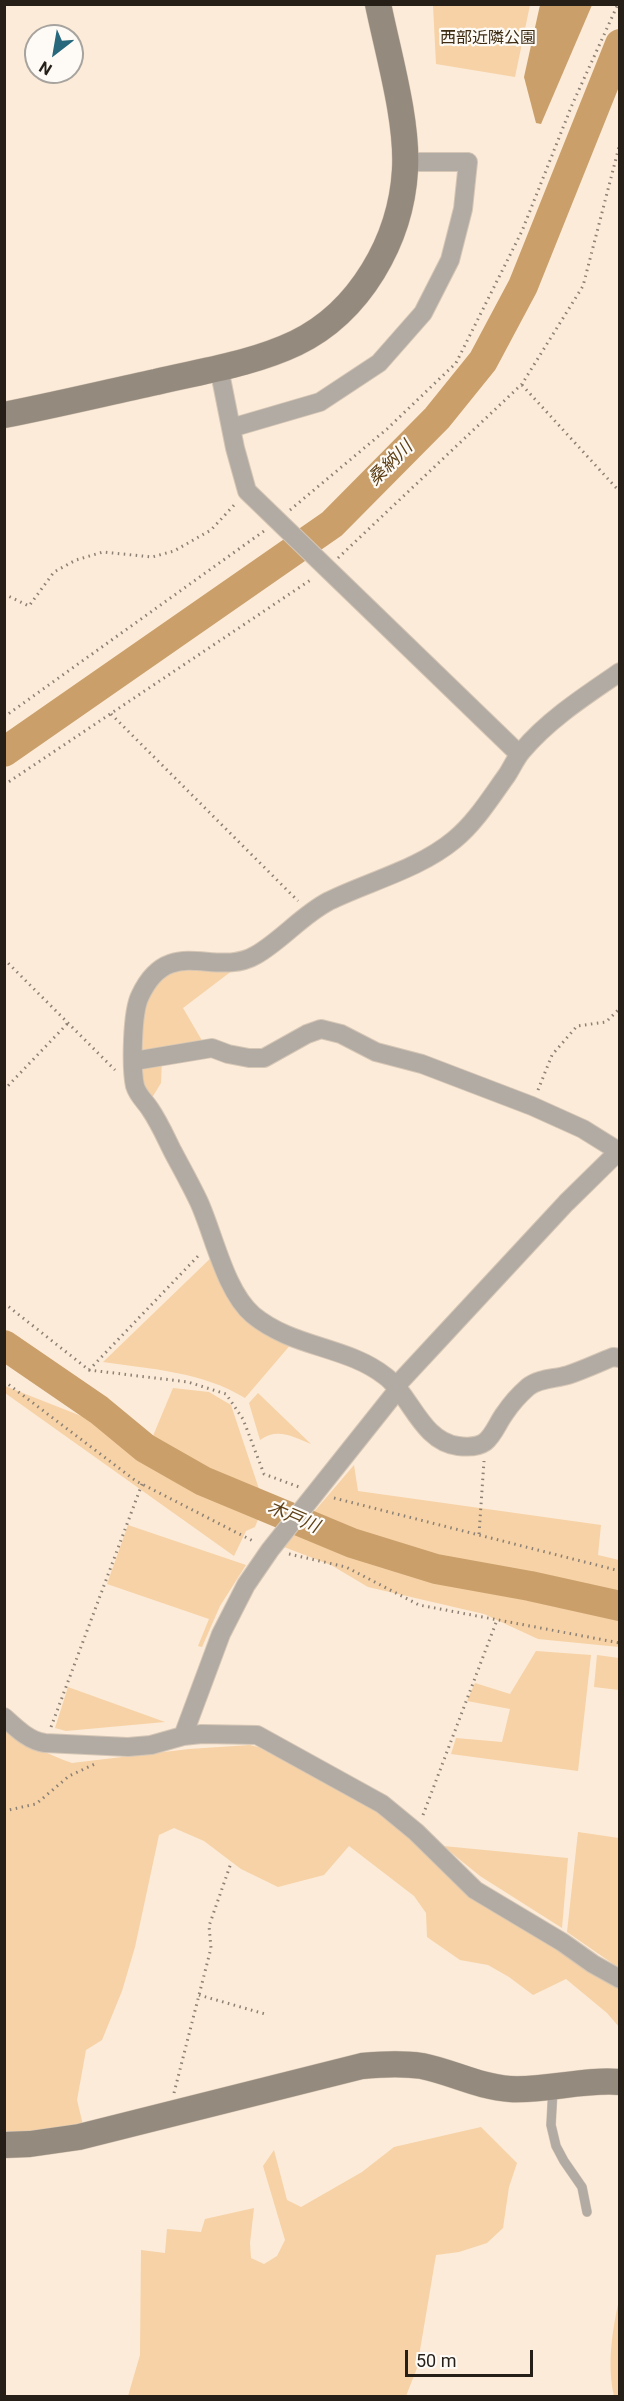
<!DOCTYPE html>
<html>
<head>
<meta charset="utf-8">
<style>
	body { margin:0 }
	#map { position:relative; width:624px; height:2401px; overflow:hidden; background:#fcebd8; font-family:Roboto,sans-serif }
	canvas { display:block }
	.frame { position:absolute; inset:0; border:6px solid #251f18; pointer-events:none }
	.north { position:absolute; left:24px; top:24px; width:60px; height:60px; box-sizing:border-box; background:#fefbf7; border:2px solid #a7a39e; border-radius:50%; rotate:211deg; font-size:16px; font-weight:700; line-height:24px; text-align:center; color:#251f18 }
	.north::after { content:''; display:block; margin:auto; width:21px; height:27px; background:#27687c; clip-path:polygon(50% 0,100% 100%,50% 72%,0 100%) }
	.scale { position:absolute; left:405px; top:2350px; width:128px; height:27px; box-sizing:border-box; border:3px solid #251f18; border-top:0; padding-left:8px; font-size:18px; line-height:21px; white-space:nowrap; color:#251f18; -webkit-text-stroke:4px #fefbf7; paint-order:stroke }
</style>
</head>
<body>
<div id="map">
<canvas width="624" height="2401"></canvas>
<div class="frame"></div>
<div class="north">N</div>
<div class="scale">50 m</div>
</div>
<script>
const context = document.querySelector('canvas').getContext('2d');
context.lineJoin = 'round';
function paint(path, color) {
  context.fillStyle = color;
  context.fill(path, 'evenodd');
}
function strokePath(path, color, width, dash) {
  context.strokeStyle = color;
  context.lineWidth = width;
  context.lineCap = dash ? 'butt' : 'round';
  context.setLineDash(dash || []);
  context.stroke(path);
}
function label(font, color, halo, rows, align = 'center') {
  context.font = font + ' Roboto,"Noto Sans JP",sans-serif';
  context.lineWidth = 4.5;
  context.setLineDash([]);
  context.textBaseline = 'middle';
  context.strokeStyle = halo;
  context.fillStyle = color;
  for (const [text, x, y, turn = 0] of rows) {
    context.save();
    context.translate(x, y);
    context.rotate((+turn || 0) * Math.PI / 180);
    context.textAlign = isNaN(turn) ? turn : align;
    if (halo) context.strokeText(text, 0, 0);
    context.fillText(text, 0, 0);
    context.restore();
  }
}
const green = new Path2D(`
	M433,5H530L515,77L436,64Z
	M237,967L183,1008L204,1044L142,1052L138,1015L164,971Z
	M162,1058L161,1083L150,1101L142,1089L141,1063Z
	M216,1253L226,1282L292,1343L245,1398C203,1372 151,1369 103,1362Z
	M5,1386L150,1443L173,1388L209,1392L231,1405L264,1504L255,1527L246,1531L234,1556L5,1393Z
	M258,1393L311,1444C294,1437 277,1427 260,1440L249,1403Z
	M354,1465L358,1491L601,1525L598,1555L619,1560V1647L538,1639L484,1614L368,1587L331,1565L284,1547Z
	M128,1525L246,1565L220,1606L202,1647L198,1646L209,1619L107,1584Z
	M536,1651L591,1655L578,1771L451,1754L456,1738L502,1742L510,1709L467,1701L475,1683L510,1694Z
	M597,1655L619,1658V1690L594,1687Z
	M68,1687L165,1722L66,1731L55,1728Z
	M4,1725C23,1742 48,1755 72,1763L189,1749L250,1745L258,1747L376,1807L411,1834L448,1877L485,1907L561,1950L619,1988V2027L607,2013L566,1979L533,1995L509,1977L488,1965L460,1960L427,1937L426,1913L414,1896L349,1846L324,1875L278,1887L241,1869L204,1841L174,1828L159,1835L135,1947L122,1991L102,2040L86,2050L77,2100L83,2125L13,2135L4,2130Z
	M578,1832L619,1838V1968L567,1932Z
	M443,1846L568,1858L562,1928L480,1876Z
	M481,2127L517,2163L509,2187L503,2228L487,2243L459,2252L436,2255L417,2368L406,2396H128L140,2355L141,2250L165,2253L167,2229L201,2232L205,2219L254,2208L250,2243L251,2258L264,2264L277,2256L285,2240L263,2166L274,2150L287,2200L301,2207L362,2172L394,2147Z
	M619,2300V2396H614C607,2365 612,2331 619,2300Z`);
const water = new Path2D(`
	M540,5H592L541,124L536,123L524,77Z`);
const river = new Path2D(`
	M4,752L332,524L437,418L483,361L523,286L620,44
	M4,1345L99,1410L145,1448L203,1481L352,1543L436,1569L530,1586L620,1606`);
const path = new Path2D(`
	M522,385L620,492
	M290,510L387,429L456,363L522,231L572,105L618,4
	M338,558L522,384L583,286L620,143
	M4,594L29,606L54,572L76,560L103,552L152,557L174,551L211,530L236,503
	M111,714L298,901
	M4,717L264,531
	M4,785L312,579
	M4,959L115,1070
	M4,1090L68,1023
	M538,1090L552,1055L577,1026L606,1022L620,1008
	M4,1303L89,1370L188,1382L226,1394L243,1419L264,1474L299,1487
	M89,1370L200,1254
	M4,1381L136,1481L255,1542
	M334,1498L620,1571
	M479,1534L484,1461
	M289,1554L346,1567L419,1605L620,1643
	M51,1727L142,1484
	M4,1811L36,1804L69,1776L97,1763
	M423,1815L497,1620
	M199,1995L265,2014
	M174,2093L211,1948L209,1926L231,1863`);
const lane = new Path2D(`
	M553,2088L551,2125L556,2146L564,2161L582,2187L587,2212`);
const street = new Path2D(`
	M219,368L235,448L247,491L519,754
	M231,428L320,402L379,363L423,313L450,260L463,209L468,162H405
	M620,672C585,696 549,719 522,751C516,758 512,767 507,775C491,797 476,822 454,840C419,869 370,881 329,901C302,915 282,940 256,955C215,979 169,933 140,996C132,1012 131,1068 135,1086C138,1096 145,1101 150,1109C159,1122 166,1138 173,1152C182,1169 191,1185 199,1202C214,1235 225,1291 253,1315C293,1348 347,1346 385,1376C411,1395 421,1441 458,1446C466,1447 478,1447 485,1442C494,1435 498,1422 505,1413C511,1404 520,1394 528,1387C539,1378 555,1379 568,1375C583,1370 598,1363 613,1357L620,1358
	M134,1061L212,1048L228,1054L249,1058H264L307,1034L321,1029L341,1034L376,1052L422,1064L532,1106L583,1129L620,1152
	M397,1385L566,1203L619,1151
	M4,1717C16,1728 29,1741 45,1743L128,1747L151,1745L183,1736L202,1734L257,1735L382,1804L416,1832L475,1890L562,1942L593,1964L620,1979
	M183,1736L221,1634L246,1585L270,1550L399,1388`);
const secondary = new Path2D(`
	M4,415C55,405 105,393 156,382C202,371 252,364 296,343C360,312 401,240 405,170C408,121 388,53 378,4
	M4,2145L30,2144L79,2137L362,2066C382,2064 402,2063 422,2066C452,2072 479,2087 510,2089C547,2091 582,2079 620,2082`);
const parkNames = [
	["西部近隣公園",488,39]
];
const waterNames = [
	["桑納川",391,464,-45],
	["木戸川",293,1518,23]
];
paint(green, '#f6d2a6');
paint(water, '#ca9f6a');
strokePath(river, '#ca9f6a', 30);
strokePath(lane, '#d5c6b5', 10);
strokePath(street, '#d5c6b5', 20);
strokePath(secondary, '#d5c6b5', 27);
strokePath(path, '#8c8174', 3, [1.5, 4.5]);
strokePath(lane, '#b2aba3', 9);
strokePath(street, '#b2aba3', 18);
strokePath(secondary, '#958a7e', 26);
label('16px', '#3e2c13', '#fefbf7', parkNames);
label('italic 18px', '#5e4017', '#fefbf7', waterNames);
</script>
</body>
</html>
